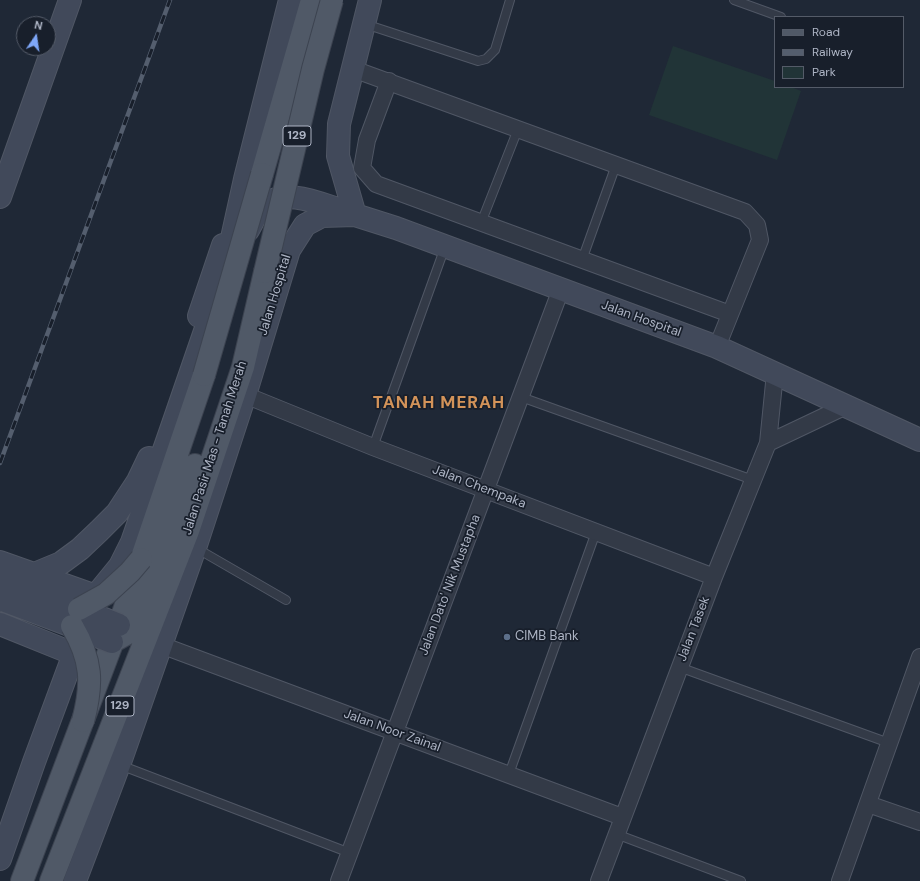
<!DOCTYPE html>
<html>
<head>
<meta charset="utf-8">
<style>
	body { margin:0 }
	#map { position:relative; width:920px; height:881px; overflow:hidden; background:#1f2836; font-family:"DM Sans",sans-serif }
	canvas { display:block }
	.legend { position:absolute; left:774px; top:16px; width:130px; height:72px; box-sizing:border-box; background:#181f2b; border:1px solid #545b68; margin:0; padding:5px 7px; list-style:none; font-size:12px; color:#adb4c4 }
	.legend li { display:flex; align-items:center; gap:8px; height:20px }
	.legend b { width:20px; border:1px solid #545b68 }
	.north { position:absolute; left:16px; top:16px; width:40px; height:40px; box-sizing:border-box; background:#181f2b; border:1px solid #545b68; border-radius:50%; rotate:13deg; font-size:11px; font-weight:700; line-height:16px; text-align:center; color:#adb4c4 }
	.north::after { content:''; display:block; margin:auto; width:14px; height:18px; background:#7ea7f8; clip-path:polygon(50% 0,100% 100%,50% 72%,0 100%) }
</style>
</head>
<body>
<div id="map">
<canvas width="920" height="881"></canvas>
<ul class="legend">
<li><b style="height:5px;background:#505967"></b>Road</li>
<li><b style="height:5px;background:#545e6e"></b>Railway</li>
<li><b style="height:11px;background:#213437"></b>Park</li>
</ul>
<div class="north">N</div>
</div>
<script>
const context = document.querySelector('canvas').getContext('2d');
context.lineJoin = 'round';
function paint(path, color) {
  context.fillStyle = color;
  context.fill(path, 'evenodd');
}
function strokePath(path, color, width, dash) {
  context.strokeStyle = color;
  context.lineWidth = width;
  context.lineCap = dash ? 'butt' : 'round';
  context.setLineDash(dash || []);
  context.stroke(path);
}
function label(font, color, halo, rows, align = 'center') {
  context.font = font + ' "DM Sans",sans-serif';
  context.lineWidth = 3.5;
  context.setLineDash([]);
  context.textBaseline = 'middle';
  context.strokeStyle = halo;
  context.fillStyle = color;
  for (const [text, x, y, turn = 0] of rows) {
    context.save();
    context.translate(x, y);
    context.rotate((+turn || 0) * Math.PI / 180);
    context.textAlign = isNaN(turn) ? turn : align;
    if (halo) context.strokeText(text, 0, 0);
    context.fillText(text, 0, 0);
    context.restore();
  }
}
const green = new Path2D(`
	M673,46L775,81V87H791L801,91L777,160L649,115Z`);
const lane = new Path2D(`
	M734,0L781,17
	M365,24L478,61L486,59L495,50L510,0
	M481,223L518,129
	M582,260L616,165
	M521,397L753,480
	M373,447L445,247
	M196,548L286,600
	M679,667L889,743
	M120,765L350,853
	M509,774L596,532
	M616,834L741,881`);
const street = new Path2D(`
	M353,69L745,212L757,225L760,240L717,347
	M389,81L367,140L362,168L376,184L730,314
	M245,395L373,447L714,577
	M768,443L846,406
	M161,645L622,817
	M868,804L920,822
	M339,881L561,289
	M599,881L714,577L768,443L775,373
	M840,881L920,657`);
const secondary = new Path2D(`
	M0,197L70,0
	M355,215L338,156L339,124L370,0
	M248,230C252,223 257,212 263,206C286,187 320,204 344,211
	M226,265L245,179L290,0
	M199,316L223,245
	M0,562L96,596
	M32,575L61,563L80,549L99,531L117,513L138,481L149,458
	M3,579L79,609
	M98,593L120,566L132,542L173,424L215,302
	M0,599L72,626
	M0,624L74,654
	M0,859L34,762L84,627
	M75,881L119,765L195,548L245,395L289,250L305,225L322,216L355,215L396,228L717,347L920,440`);
const primary = new Path2D(`
	M262,174L312,0
	M112,642L128,633L136,624L195,465
	M22,881L119,625L204,375
	M51,881L188,531L243,367L265,272`);
const rail = new Path2D(`
	M0,463L170,0`);
const secondaryBridge = new Path2D(`
	M79,609L119,625
	M72,626L112,642`);
const primaryBridge = new Path2D(`
	M265,272L313,69L332,0
	M204,375L262,174
	M79,609L106,594L130,572L141,559
	M72,626C92,660 93,683 83,721`);
const markers = [
	[507,637,4,"#5c6f8a"]
];
const shields = [
	[297,136,28],
	[120,706,28]
];
const shieldNames = [
	["129",297,136],
	["129",120,706]
];
const streetNames = [
	["Jalan Hospital",275,295,-73],
	["Jalan Hospital",641,319,20],
	["Jalan Pasir Mas - Tanah Merah",215,448,-72],
	["Jalan Chempaka",479,487,21],
	["Jalan Dato' Nik Mustapha",450,585,-69],
	["Jalan Tasek",694,629,-69],
	["Jalan Noor Zainal",392,731,20]
];
const poiNames = [
	["CIMB Bank",515,637]
];
const districtNames = [
	["TANAH MERAH",439,404]
];
paint(green, '#213437');
strokePath(lane, '#505765', 10);
strokePath(street, '#505765', 18);
strokePath(secondary, '#505765', 24);
strokePath(primary, '#3c4350', 24);
strokePath(lane, '#333a47', 8);
strokePath(street, '#333a47', 16);
strokePath(secondary, '#41495a', 22);
strokePath(primary, '#505967', 22);
strokePath(rail, '#545e6e', 4.5);
strokePath(rail, '#181f2b', 3, [9]);
strokePath(secondaryBridge, '#505765', 24, []);
strokePath(primaryBridge, '#3c4350', 24, []);
strokePath(secondaryBridge, '#41495a', 22);
strokePath(primaryBridge, '#505967', 22);
for (const [x, y, r, color] of markers) {
  const dot = new Path2D();
  dot.arc(x, y, r, 0, 2 * Math.PI);
  context.fillStyle = color;
  context.fill(dot);
  strokePath(dot, '#181f2b', 1.5);
}
for (const [x, y, w] of shields) {
  const box = new Path2D();
  box.roundRect(x - w / 2, y - 10, w, 20, 3);
  context.fillStyle = '#181f2b';
  context.fill(box);
  strokePath(box, '#adb4c4', 1);
}
label('bold 12px', '#adb4c4', null, shieldNames);
label('13px', '#adb4c4', '#181f2b', streetNames);
label('13px', '#adb4c4', '#181f2b', poiNames, 'left');
context.letterSpacing = '1px';
label('bold 17px', '#d39359', '#181f2b', districtNames);
context.letterSpacing = '0px';
</script>
</body>
</html>
